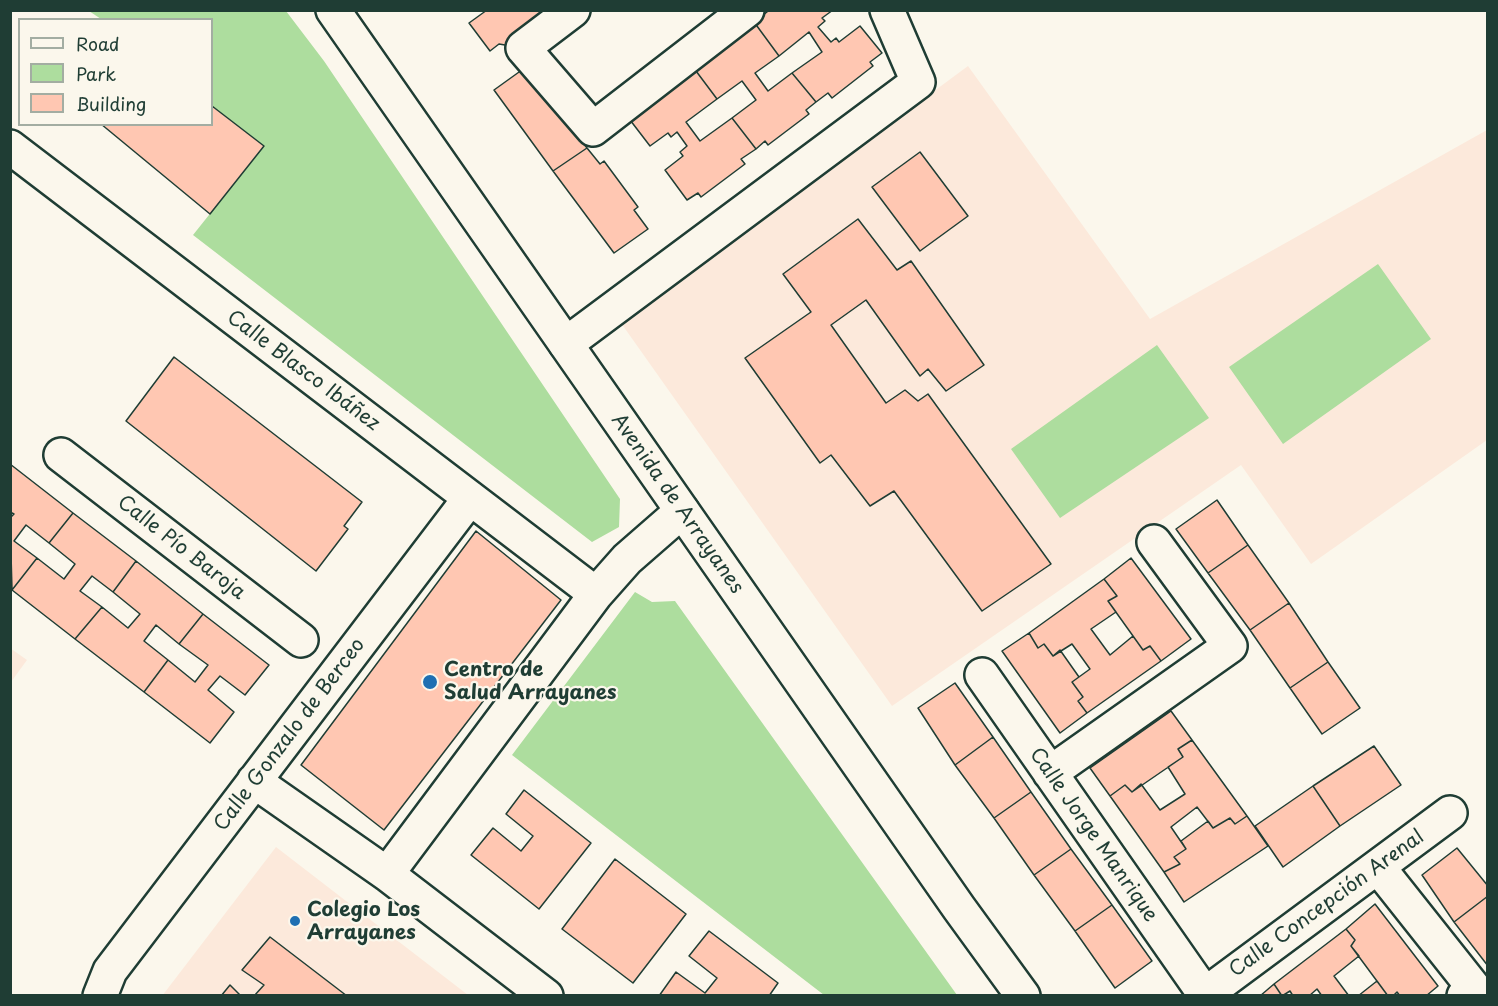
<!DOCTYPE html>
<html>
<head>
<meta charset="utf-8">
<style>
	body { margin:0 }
	#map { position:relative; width:1498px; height:1006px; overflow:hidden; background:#fbf7ec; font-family:"Playpen Sans",sans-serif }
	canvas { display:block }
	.frame { position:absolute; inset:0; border:12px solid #1f3d34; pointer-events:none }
	.legend { position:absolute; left:18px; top:18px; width:195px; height:108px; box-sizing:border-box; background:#fbf7ec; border:2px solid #a3ada2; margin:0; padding:8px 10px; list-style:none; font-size:18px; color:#1f3d34 }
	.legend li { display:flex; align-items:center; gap:12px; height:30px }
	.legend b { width:30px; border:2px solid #a3ada2 }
</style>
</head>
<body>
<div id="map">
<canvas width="1498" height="1006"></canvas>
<div class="frame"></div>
<ul class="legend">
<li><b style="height:8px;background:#fbf7ec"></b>Road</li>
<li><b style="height:16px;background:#addd9e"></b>Park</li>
<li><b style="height:16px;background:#ffc7b2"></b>Building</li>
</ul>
</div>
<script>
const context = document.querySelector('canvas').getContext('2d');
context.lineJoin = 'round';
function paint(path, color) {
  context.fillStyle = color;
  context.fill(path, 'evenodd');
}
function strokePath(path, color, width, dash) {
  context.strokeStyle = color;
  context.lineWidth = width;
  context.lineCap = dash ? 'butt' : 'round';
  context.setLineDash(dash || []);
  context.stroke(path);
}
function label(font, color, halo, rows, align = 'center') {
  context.font = font + ' "Playpen Sans",sans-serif';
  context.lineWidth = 4.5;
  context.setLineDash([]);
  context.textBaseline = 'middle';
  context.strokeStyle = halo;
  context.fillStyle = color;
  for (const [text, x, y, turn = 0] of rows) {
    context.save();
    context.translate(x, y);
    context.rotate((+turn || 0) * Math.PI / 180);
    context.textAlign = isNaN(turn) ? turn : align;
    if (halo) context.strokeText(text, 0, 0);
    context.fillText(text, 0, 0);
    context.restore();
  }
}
const built = new Path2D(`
	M968,66L1150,319L1487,130V440L1311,564L1241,465L892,706L621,323Z
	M10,648L27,660L11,682H10Z
	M276,847L468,995L162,996Z`);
const green = new Path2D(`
	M89,11H286L324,61L620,499L619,527L592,542L193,235L264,146L212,106V20L101,19Z
	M1378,264L1431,339L1283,444L1229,367Z
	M1157,345L1209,418L1060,518L1011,449Z
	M635,592L652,602L675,601L957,995H824L512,755Z`);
const building = new Path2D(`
	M487,10H546L545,16L505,45L499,44L490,51L469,23Z
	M766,10H833L822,18L825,21L818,27L831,42L836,38L839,42L860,26L882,53L870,62L873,66L832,98L828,93L816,102L792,73L822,52L809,32L779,56L754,22L767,12Z
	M754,22L779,56L755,73L768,91L792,73L816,102L806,110L809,114L768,145L765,141L756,149L732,118L756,100L742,81L717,99L693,67Z
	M526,67L587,148L553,171L494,90Z
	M693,67L717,99L686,122L700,141L732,118L756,149L741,159L745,164L701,197L698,193L687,200L665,170L683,156L680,152L687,146L677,132L671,137L668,133L650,146L627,116Z
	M212,106L264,146L210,214L101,124H212Z
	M587,148L600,164L604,161L638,207L634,210L648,229L614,253L553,171Z
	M920,152L968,216L920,251L872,187Z
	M858,219L897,270L911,261L984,365L946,391L928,369L920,376L866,300L831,325L886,403L905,390L918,401L928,394L1051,564L982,611L894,491L870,506L831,455L820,463L745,358L811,312L783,274Z
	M174,357L362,502L344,526L348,529L316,571L126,421Z
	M10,464L73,513L49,543L26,525L14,541L37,558L12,590L10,518L14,514L10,512Z
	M1217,500L1248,545L1208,573L1176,529Z
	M73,513L136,561L113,592L92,576L80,591L102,607L75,639L12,590L37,558L64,579L75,564L49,543Z
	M476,531L561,600L384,830L301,765Z
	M1248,545L1289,603L1250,630L1208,573Z
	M1131,558L1191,639L1161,661L1150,646L1143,650L1108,601L1117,596L1104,579Z
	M136,561L203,614L179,644L156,625L144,641L168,660L144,692L75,639L102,607L128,628L140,614L113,592Z
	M1104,579L1117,596L1108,601L1116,612L1091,629L1110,655L1133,636L1143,650L1150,646L1161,661L1087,713L1078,701L1083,697L1072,682L1090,669L1072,644L1053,656L1044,644L1038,648L1029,633Z
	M1289,603L1328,662L1290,688L1250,630Z
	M203,614L269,665L245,695L220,676L208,690L234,712L210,743L144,692L168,660L195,682L208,665L179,644Z
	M1029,633L1038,648L1044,644L1053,656L1060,650L1079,677L1072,682L1083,697L1078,701L1087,713L1060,733L1002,651Z
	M1328,662L1360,708L1322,734L1290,688Z
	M955,683L993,737L955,765L918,708Z
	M1171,711L1192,740L1178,749L1183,757L1132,792L1125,785L1110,796L1090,768Z
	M993,737L1031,792L994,818L955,765Z
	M1192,740L1247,816L1235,824L1230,818L1213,828L1197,807L1171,827L1186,849L1174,857L1180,864L1164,872L1110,796L1125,785L1132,792L1141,784L1160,810L1185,794L1168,767L1183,757L1178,749Z
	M1374,746L1401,785L1340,826L1313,786Z
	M1313,786L1340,826L1283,867L1255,826Z
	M524,790L591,843L539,909L471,855L493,828L521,851L533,836L506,814Z
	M1031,792L1071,849L1034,875L994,818Z
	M1247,816L1268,846L1184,902L1164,872L1180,864L1174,857L1186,849L1181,841L1208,821L1213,828L1230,818L1235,824Z
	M1457,848L1488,886V896L1454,922L1422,875Z
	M1071,849L1112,905L1075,931L1034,875Z
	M615,859L686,914L633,983L562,929Z
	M1488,896V966L1454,922Z
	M1375,904L1438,986L1426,996H1400L1397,992L1393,996H1388L1351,946L1355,940L1346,929Z
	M1112,905L1152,961L1115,988L1075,931Z
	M1346,929L1355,940L1351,946L1359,956L1334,976L1349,996H1322L1317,989L1309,996H1293L1290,991L1282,996L1274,984Z
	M709,931L778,983L769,996H659L676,972L705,993L717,978L689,956Z
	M270,937L347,996H254L264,985L242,970Z
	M1377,981L1388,996H1358Z
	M1274,984L1282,996H1260Z
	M230,985L241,996H221Z`);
const street = new Path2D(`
	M573,10L523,48L593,129L747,10
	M10,147L596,594
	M566,344L918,82L887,10
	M61,455L301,640
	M982,675L1206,996
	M1050,773L1230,646L1154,542
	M254,781L387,874L546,996
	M1378,867L1474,988L1464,996
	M387,874L596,594L627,559L682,511
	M100,996L110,971L470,498
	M1203,996L1450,813`);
const secondary = new Path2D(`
	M333,10L959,908L1023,996`);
const markers = [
	[430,682,8,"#1f6fb2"],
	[295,921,6,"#1f6fb2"]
];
const streetNames = [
	["Calle Blasco Ibáñez",303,371,37],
	["Avenida de Arrayanes",677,504,55],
	["Calle Pío Baroja",181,548,38],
	["Calle Gonzalo de Berceo",290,735,-53],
	["Calle Jorge Manrique",1093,835,55],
	["Calle Concepción Arenal",1327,904,-36]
];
const poiNames = [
	["Centro de",444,670],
	["Salud Arrayanes",444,693],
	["Colegio Los",307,910],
	["Arrayanes",307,933]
];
paint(built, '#fce9db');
paint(green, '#addd9e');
paint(building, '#ffc7b2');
strokePath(building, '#1f3d34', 1.5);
strokePath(street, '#1f3d34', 38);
strokePath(secondary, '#1f3d34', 38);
strokePath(street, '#fbf7ec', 33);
strokePath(secondary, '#fbf7ec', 33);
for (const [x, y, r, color] of markers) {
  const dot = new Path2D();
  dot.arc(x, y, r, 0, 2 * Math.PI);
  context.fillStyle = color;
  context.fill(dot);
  strokePath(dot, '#fbf7ec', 2);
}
label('20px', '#1f3d34', '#fbf7ec', streetNames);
label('bold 20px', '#1f3d34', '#fbf7ec', poiNames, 'left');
</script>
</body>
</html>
